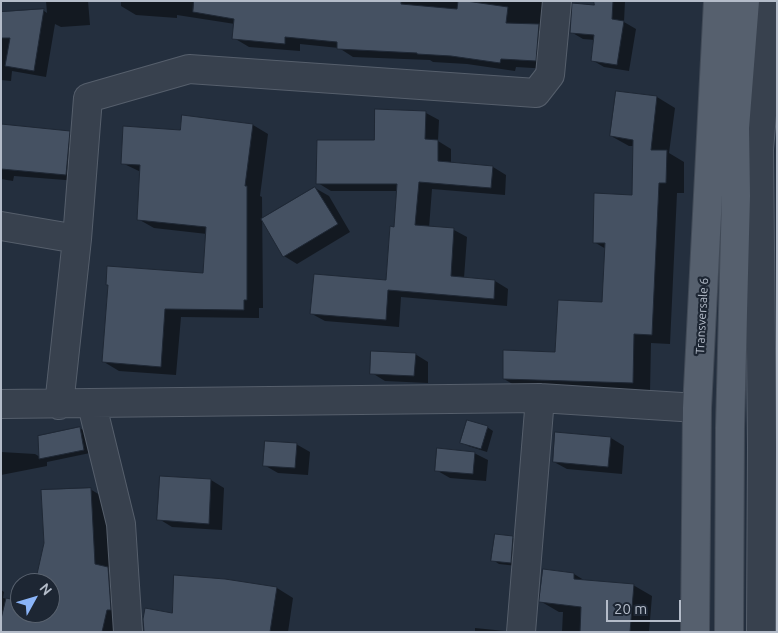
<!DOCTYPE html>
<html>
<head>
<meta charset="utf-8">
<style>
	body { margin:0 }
	#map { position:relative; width:778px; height:633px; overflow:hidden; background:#242f3e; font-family:Ubuntu,sans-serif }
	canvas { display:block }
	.frame { position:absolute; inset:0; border:2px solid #b4bcc9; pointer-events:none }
	.north { position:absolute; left:10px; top:573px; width:50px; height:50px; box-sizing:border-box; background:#1d2633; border:1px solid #59626f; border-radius:50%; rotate:51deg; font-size:14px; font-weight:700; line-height:20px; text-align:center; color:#b4bcc9 }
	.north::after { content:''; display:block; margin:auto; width:18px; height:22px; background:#8ab4f8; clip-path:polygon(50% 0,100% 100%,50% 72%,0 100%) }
	.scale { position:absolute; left:606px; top:600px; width:75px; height:22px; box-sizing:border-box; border:2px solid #b4bcc9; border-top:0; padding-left:6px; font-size:15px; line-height:18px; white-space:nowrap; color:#b4bcc9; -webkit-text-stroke:4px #1d2633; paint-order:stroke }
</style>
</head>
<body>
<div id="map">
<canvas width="778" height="633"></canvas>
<div class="frame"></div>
<div class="north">N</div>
<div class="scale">20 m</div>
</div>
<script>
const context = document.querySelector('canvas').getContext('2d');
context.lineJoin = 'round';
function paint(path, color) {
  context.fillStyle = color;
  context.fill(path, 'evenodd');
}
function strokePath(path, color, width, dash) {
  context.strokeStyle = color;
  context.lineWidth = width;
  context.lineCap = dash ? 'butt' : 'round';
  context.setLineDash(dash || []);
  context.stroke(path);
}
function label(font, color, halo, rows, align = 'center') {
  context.font = font + ' Ubuntu,sans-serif';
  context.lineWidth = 4.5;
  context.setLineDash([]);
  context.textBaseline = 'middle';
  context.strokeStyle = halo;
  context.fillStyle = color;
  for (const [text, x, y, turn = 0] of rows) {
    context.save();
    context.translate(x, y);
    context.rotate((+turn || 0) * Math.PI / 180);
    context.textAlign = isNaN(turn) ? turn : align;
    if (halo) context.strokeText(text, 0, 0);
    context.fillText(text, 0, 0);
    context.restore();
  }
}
const shadow = new Path2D(`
	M46,1H88L90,25L61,27L55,24L46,77L12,71L11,81L1,80V13L44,11L47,13Z
	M121,1H558L550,69L516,67L515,71L467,64L433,62L430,60L353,57L339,48L300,44V51L249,47L234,38L235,24L177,15V18L136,15L121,6Z
	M595,1H625L624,22L636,29L629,71L604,67L592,60L595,40L583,39L571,32L595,6Z
	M617,92L657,97L675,108L669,153L684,162V193H677L670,344L651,343L650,392L521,389L504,379L556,353L603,304L606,249L594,242L633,196L634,146H629L611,136Z
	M426,113L439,120L438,141L451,149V164L493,167L506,175L505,195L432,189L429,228L454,230L467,237L464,278L495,281L508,289L507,306L401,297L399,327L325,321L312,314L387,281L395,228L398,191H331L318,183L375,141Z
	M1,125L69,132L82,139L78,181L14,176L13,181L1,179Z
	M253,125L268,134L260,196L262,197L263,308H259V318L181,317L176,375L119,371L104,362L205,274L207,234L154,228L138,219L141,172L122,163L181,131Z
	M315,188L329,196L350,232L297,264L284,256Z
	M415,354L428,362V383L385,381L372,373Z
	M487,427L493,431L487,452L468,446L462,442Z
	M80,428L86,432L90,453L47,462V466L1,475V452L35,454L40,457Z
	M611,438L624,446L622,474L567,469L554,462Z
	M296,444L310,452L308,475L278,473L264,465Z
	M474,453L488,460L486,481L450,478L436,470Z
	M211,480L224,488L222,530L172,527L159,519Z
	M90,489L105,498L110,569L123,577L118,632H1V590L4,592L3,598L20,602V613H50V583H37Z
	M513,538L519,541L517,566L499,564L493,560Z
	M574,574L587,582L633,585L652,596L649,632H562L563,612H559L540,601Z
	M277,588L293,598L288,632H144V619L173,615Z
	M475,628L505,631L507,632H475Z`);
const building = new Path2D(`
	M194,1H401V4L457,9L458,1H466L508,7L506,23L539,24L536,61L501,59L500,63L451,56L417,54V53L337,49V42L285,37V44L232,39L234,19L193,12Z
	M594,1H613L612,19L624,21L617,65L591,61L594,35L570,33L572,3L594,5Z
	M44,9L34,71L5,66L10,38H1V12Z
	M616,91L657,96L651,150H667L666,183H659L652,335L634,334L633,383L503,379V350L555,352L558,300L602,302L605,243H593L594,193L632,195L633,140L610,136Z
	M375,109L426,111L425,139L438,140V161L493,166L491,188L419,182L415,225L454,228L451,276L495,280L494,299L388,290L386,320L310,314L314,274L386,280L390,226L394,227L397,184H316L317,140H374Z
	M182,115L253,124L245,186H247V300H244V310L165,309L161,367L102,362L108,285H106L107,266L203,273L206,227L137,220L140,165L121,164L123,126L180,130Z
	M1,124L70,131L66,175L1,169Z
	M315,187L338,224L283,257L261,219Z
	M371,351L416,353L414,376L370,374Z
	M467,420L488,426L481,449L460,443Z
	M80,427L84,450L39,459L38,436Z
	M555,432L611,437L608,467L553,462Z
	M265,441L297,443L295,468L263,466Z
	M437,448L475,452L473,474L435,471Z
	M160,476L211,479L209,524L157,520Z
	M91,488L95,564L108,567L111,610H107L102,632H1V619L6,598L20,601V613H50V583H35L44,543L41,490Z
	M495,534L513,536L511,563L491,561Z
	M543,569L574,573V579L634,584L630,632H580L581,607L539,602Z
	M174,575L225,579L277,587L270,632H144L143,619L145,608L172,613Z`);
const minor = new Path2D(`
	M1,226L77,239
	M1,404L540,398L697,408
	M59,405L77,239L88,98L189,69L536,93L550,75L557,1
	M92,405L121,524L128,632
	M521,632L540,398
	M761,632L762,447L759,149L772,1`);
const major = new Path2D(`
	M695,632L697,408L718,1
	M729,632L730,428L736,196L735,128L745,1`);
const streetNames = [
	["Transversale 6",702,316,-87]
];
paint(shadow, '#0007');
paint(building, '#455162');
strokePath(building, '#1f2835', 1);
strokePath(minor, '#565f6c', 30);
strokePath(major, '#414a57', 30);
strokePath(minor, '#38414e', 28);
strokePath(major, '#56606e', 28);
label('12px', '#b4bcc9', '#1d2633', streetNames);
</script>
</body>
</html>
